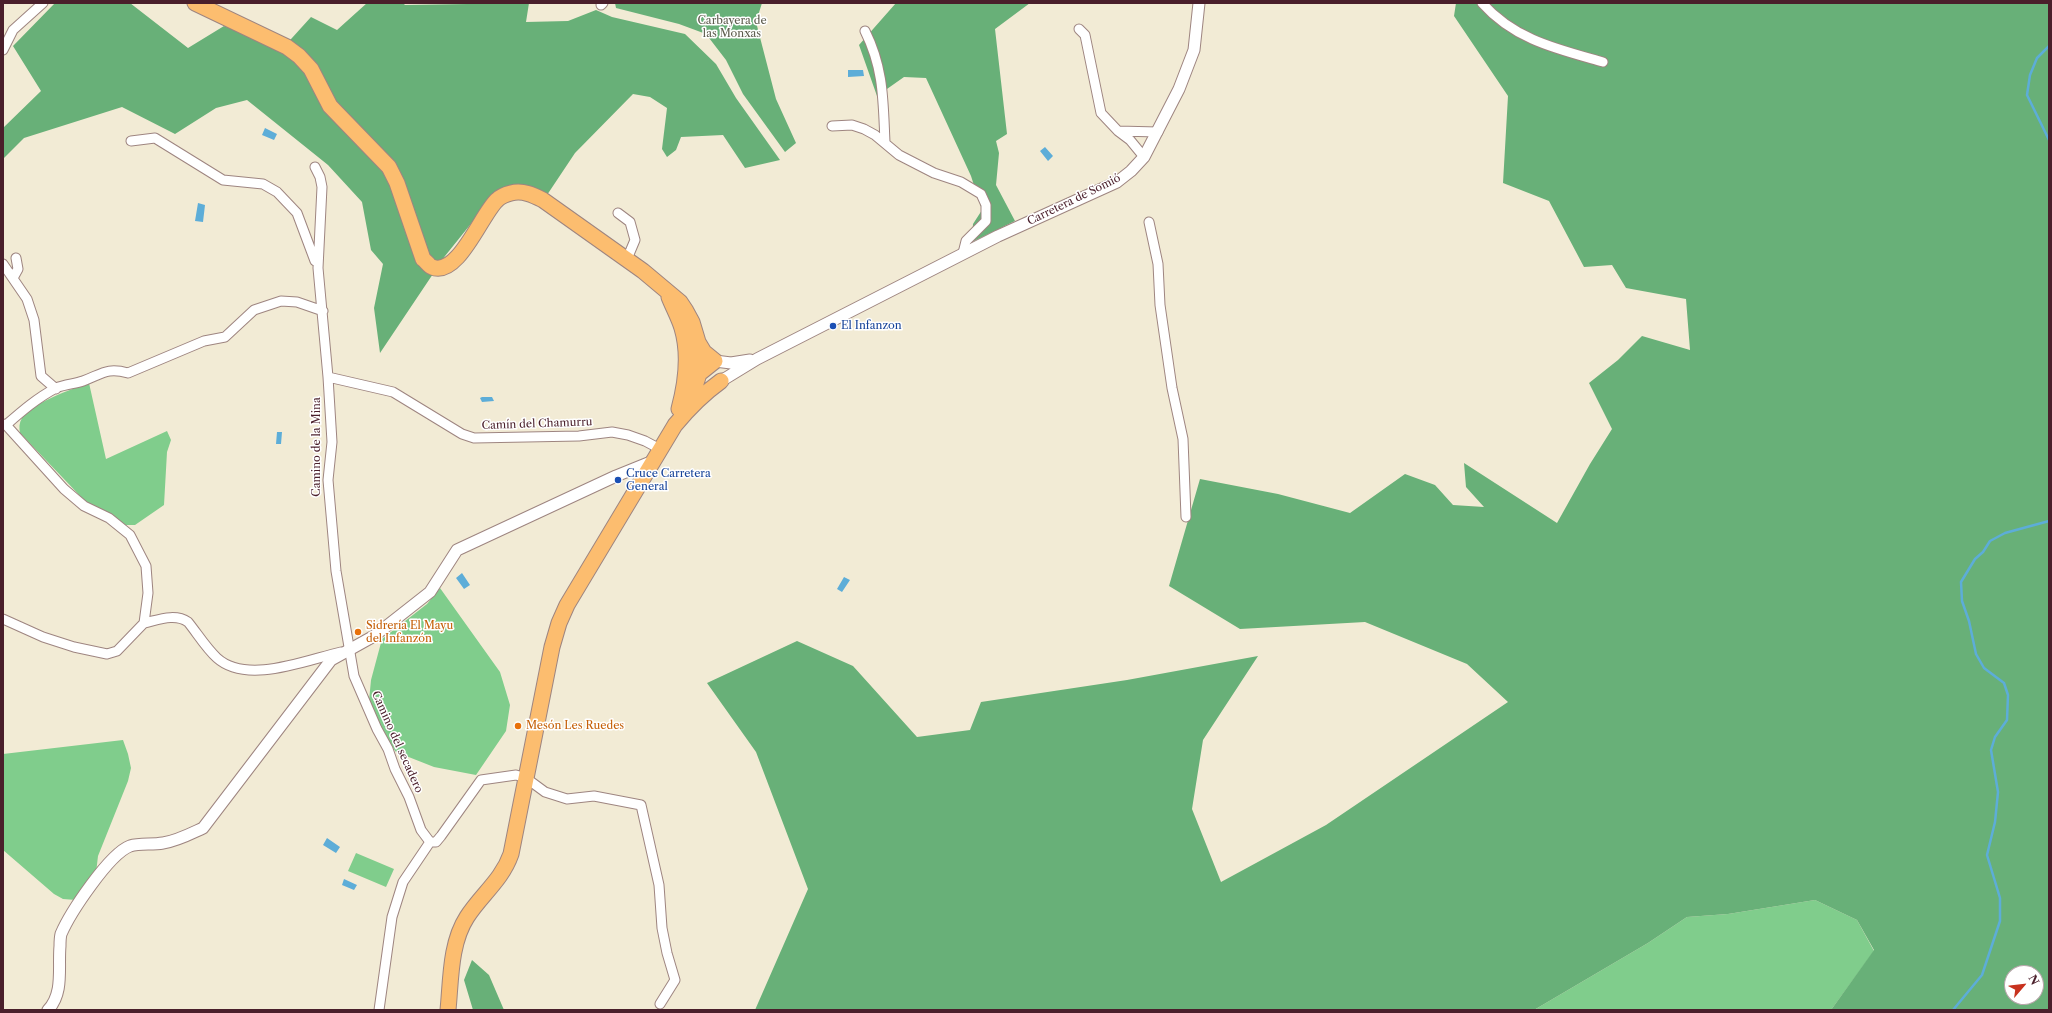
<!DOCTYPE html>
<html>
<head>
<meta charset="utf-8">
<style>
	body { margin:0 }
	#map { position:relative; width:2052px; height:1013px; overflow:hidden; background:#f2ebd5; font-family:"Libre Caslon Text",serif }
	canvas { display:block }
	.frame { position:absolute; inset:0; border:4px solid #4a1f2b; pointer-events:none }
	.north { position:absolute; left:2004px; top:965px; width:40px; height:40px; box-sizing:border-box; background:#fff; border:1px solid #b7a5aa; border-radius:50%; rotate:62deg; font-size:11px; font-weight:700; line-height:16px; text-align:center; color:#4a1f2b }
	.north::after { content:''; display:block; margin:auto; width:14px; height:18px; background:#c8321e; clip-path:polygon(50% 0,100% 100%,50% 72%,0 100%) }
</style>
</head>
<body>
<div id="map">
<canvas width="2052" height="1013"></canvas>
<div class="frame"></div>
<div class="north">N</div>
</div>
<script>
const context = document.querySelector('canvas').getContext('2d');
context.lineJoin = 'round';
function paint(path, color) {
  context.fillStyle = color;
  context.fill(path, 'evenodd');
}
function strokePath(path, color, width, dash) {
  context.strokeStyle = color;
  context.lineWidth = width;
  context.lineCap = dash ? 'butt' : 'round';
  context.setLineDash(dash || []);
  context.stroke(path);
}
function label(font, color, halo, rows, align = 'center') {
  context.font = font + ' "Libre Caslon Text",serif';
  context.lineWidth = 3;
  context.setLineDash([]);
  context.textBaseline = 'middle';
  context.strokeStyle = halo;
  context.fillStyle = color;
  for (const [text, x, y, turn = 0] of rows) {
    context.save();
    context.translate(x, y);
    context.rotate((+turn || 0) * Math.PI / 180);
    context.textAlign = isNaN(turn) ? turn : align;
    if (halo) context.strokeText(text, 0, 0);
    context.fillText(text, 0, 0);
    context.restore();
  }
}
const green = new Path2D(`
	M89,383L106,459L167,431L171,440L167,452L164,505L135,525H125L84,500L20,433C19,428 19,423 22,418C28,405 74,388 89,383Z
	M440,588L500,672L510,705L506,731L476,775L434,767L396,752L385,737L369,701L371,680L382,639L427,604Z
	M123,740L128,754L131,768L128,781L98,856L96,873L76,900L63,899L54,894L3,850V754Z
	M356,853L394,869L386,887L348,871Z
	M1815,900L1857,920L1874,951L1831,1010H1534L1648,943L1687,917L1728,914Z`);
const forest = new Path2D(`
	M55,3H130L188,48L224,26L282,49L311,17L337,30L367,3H403L405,5L529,3L526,22L568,21L596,10L612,17L685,34L716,64L736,98L780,160L745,168L723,135L681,137L676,150L667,157L662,149L667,108L650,97L633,94L575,153L547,195L490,200L445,256L380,353L374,308L383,264L371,250L362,202L328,165L247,100L216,108L175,134L122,107L24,138L3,159V128L41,91L13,46Z
	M615,3H762L756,22L776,99L796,143L785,152L743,94L726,60L706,34L679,24L616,8Z
	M896,3H1030L995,29L1007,134L996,141L999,153L996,185L1015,221L972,242L973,224L982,210L971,176L926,78L904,77L877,96L859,45Z
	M1456,3H2049V1010H1831L1874,950L1857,920L1815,900L1728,914L1687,917L1648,943L1534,1010H755L808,889L756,752L707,683L797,641L853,666L917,737L970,730L981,702L1127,680L1258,656L1203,740L1192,809L1221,882L1326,825L1508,702L1467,664L1365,622L1240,629L1169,586L1200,479L1278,494L1350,513L1405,474L1435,485L1453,505L1484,507L1466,487L1464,463L1557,523L1590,464L1612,429L1589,383L1618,360L1642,336L1690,350L1686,299L1626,288L1612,265L1584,267L1549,201L1503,183L1508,96L1454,16ZM2012,973H2036V997H2012Z
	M472,960L489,975L504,1010H473L464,980Z`);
const water = new Path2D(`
	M848,70H863L864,76L848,77Z
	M265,128L277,134L274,140L262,135Z
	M1045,147L1053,156L1048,161L1040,151Z
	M198,203L205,205L203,222L195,221Z
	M482,397H492L494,401L482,402L480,398Z
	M277,432H282L281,444H276Z
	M462,573L470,585L464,589L456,578Z
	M844,577L850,580L842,592L837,589Z
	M327,838L340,847L336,853L323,845Z
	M344,879L357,885L354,890L342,885Z`);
const stream = new Path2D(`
	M2049,46L2037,58L2030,75L2027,95L2049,140
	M1953,1010L1982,975L2000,921V898L1987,855L1995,822L1998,792L1991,750L1995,737L2007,720L2008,695L2004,683L1984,668L1976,654L1969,621L1962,601L1961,582L1975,559L1983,552L1990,541L2005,533L2049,521`);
const minor = new Path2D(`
	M1482,3C1515,40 1557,49 1603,62
	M601,5L603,3
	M1079,29L1085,35L1101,113L1118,131L1158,132
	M865,31C884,69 883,101 885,142
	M3,50L13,30L43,3
	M832,126L852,125L864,129L875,135L899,155L934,173L961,182L981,194L986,205V221L966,241L963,253
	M1118,131L1130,140L1144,157
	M131,141L155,138L223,180L263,184L277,192L297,213L315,261
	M315,167L320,177L322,187L318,268L328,377L332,442L328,480L336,571L354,676L377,729L388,749L395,769L409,797L421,830L430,842
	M618,213L630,222L635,240L627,259
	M1149,222L1158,264L1160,305L1172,388L1183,439L1186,517
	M3,264L27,299L34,320L41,376L56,389
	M13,278L18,269L16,258
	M328,377L393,392L462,434L474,438L579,436L612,432L628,435L645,441L660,449
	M3,424L6,425C22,411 37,398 56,388C65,384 75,384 83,381C102,374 107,367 128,373L204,341L225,337L254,310L281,301L297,302L323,311
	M3,619L43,637L74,647L107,654L117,651L144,623L148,593L146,566L130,535L109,518L84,506L64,489L6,425
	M144,623C158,620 175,613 188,622C197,633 206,648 217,658C247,685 306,660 341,652
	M379,1010L392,917L403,882L430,842H436L441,836L481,780L516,775L526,778L545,792L567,799L594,796L641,805L659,885L662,928L667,953L675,980L660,1004`);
const tertiary = new Path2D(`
	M715,361L731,363L750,360
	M721,381L757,359L998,236L1117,182L1131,171L1144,157L1179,89L1194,50L1199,3
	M48,1010C64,993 58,968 60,946C60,942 60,938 61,934C70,913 109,854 130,846C140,843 152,845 163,843C177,841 190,834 203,828L331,660L374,636L430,592L457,550L616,476L653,461`);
const trunk = new Path2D(`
	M195,3L287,47L299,56L311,69L330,106L389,167L397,183L423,259C426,261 429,266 432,267C458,278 482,213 497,200C500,197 507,194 511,193C523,190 533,195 543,200L643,271L680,302L686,311L692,322L698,342L700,371L688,408
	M669,297C673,307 679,318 682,328C690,355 686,383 679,409
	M695,377L715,361L704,352L698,342
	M448,1010C451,980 450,943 467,917C481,895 502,880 511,854L552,647L559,623L567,605L675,425C689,408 703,394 721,381`);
const markers = [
	[833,326,4,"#1a4fb4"],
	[618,480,4,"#1a4fb4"],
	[358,632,4,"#e8710a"],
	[518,726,4,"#e8710a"]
];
const parkNames = [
	["Carbayera de",732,21],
	["las Monxas",732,34]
];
const streetNames = [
	["Carretera de Somió",1074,200,-26],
	["Camín del Chamurru",537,424,-2],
	["Camino de la Mina",317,447,-90],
	["Camino del secadero",397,742,66]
];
const transitNames = [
	["El Infanzon",841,326],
	["Cruce Carretera",626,474],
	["General",626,487]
];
const foodNames = [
	["Sidrería El Mayu",366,626],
	["del Infanzón",366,639],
	["Mesón Les Ruedes",526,726]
];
paint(green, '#80cd8c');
paint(forest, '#68b078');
paint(water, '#5dadd8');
strokePath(stream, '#5dadd8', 2.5);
strokePath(minor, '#9e8580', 11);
strokePath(tertiary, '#9e8580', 13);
strokePath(trunk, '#9e8580', 17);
strokePath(minor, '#fff', 9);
strokePath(tertiary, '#fff', 11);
strokePath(trunk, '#fcbd6f', 15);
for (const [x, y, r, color] of markers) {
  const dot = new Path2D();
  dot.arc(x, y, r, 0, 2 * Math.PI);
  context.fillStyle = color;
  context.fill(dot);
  strokePath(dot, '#fff', 1.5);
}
label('11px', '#5d5c4d', '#fff', parkNames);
label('11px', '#4a1f2b', '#fff', streetNames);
label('11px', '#164399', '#fff', transitNames, 'left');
label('11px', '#c56008', '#fff', foodNames, 'left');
</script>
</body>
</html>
